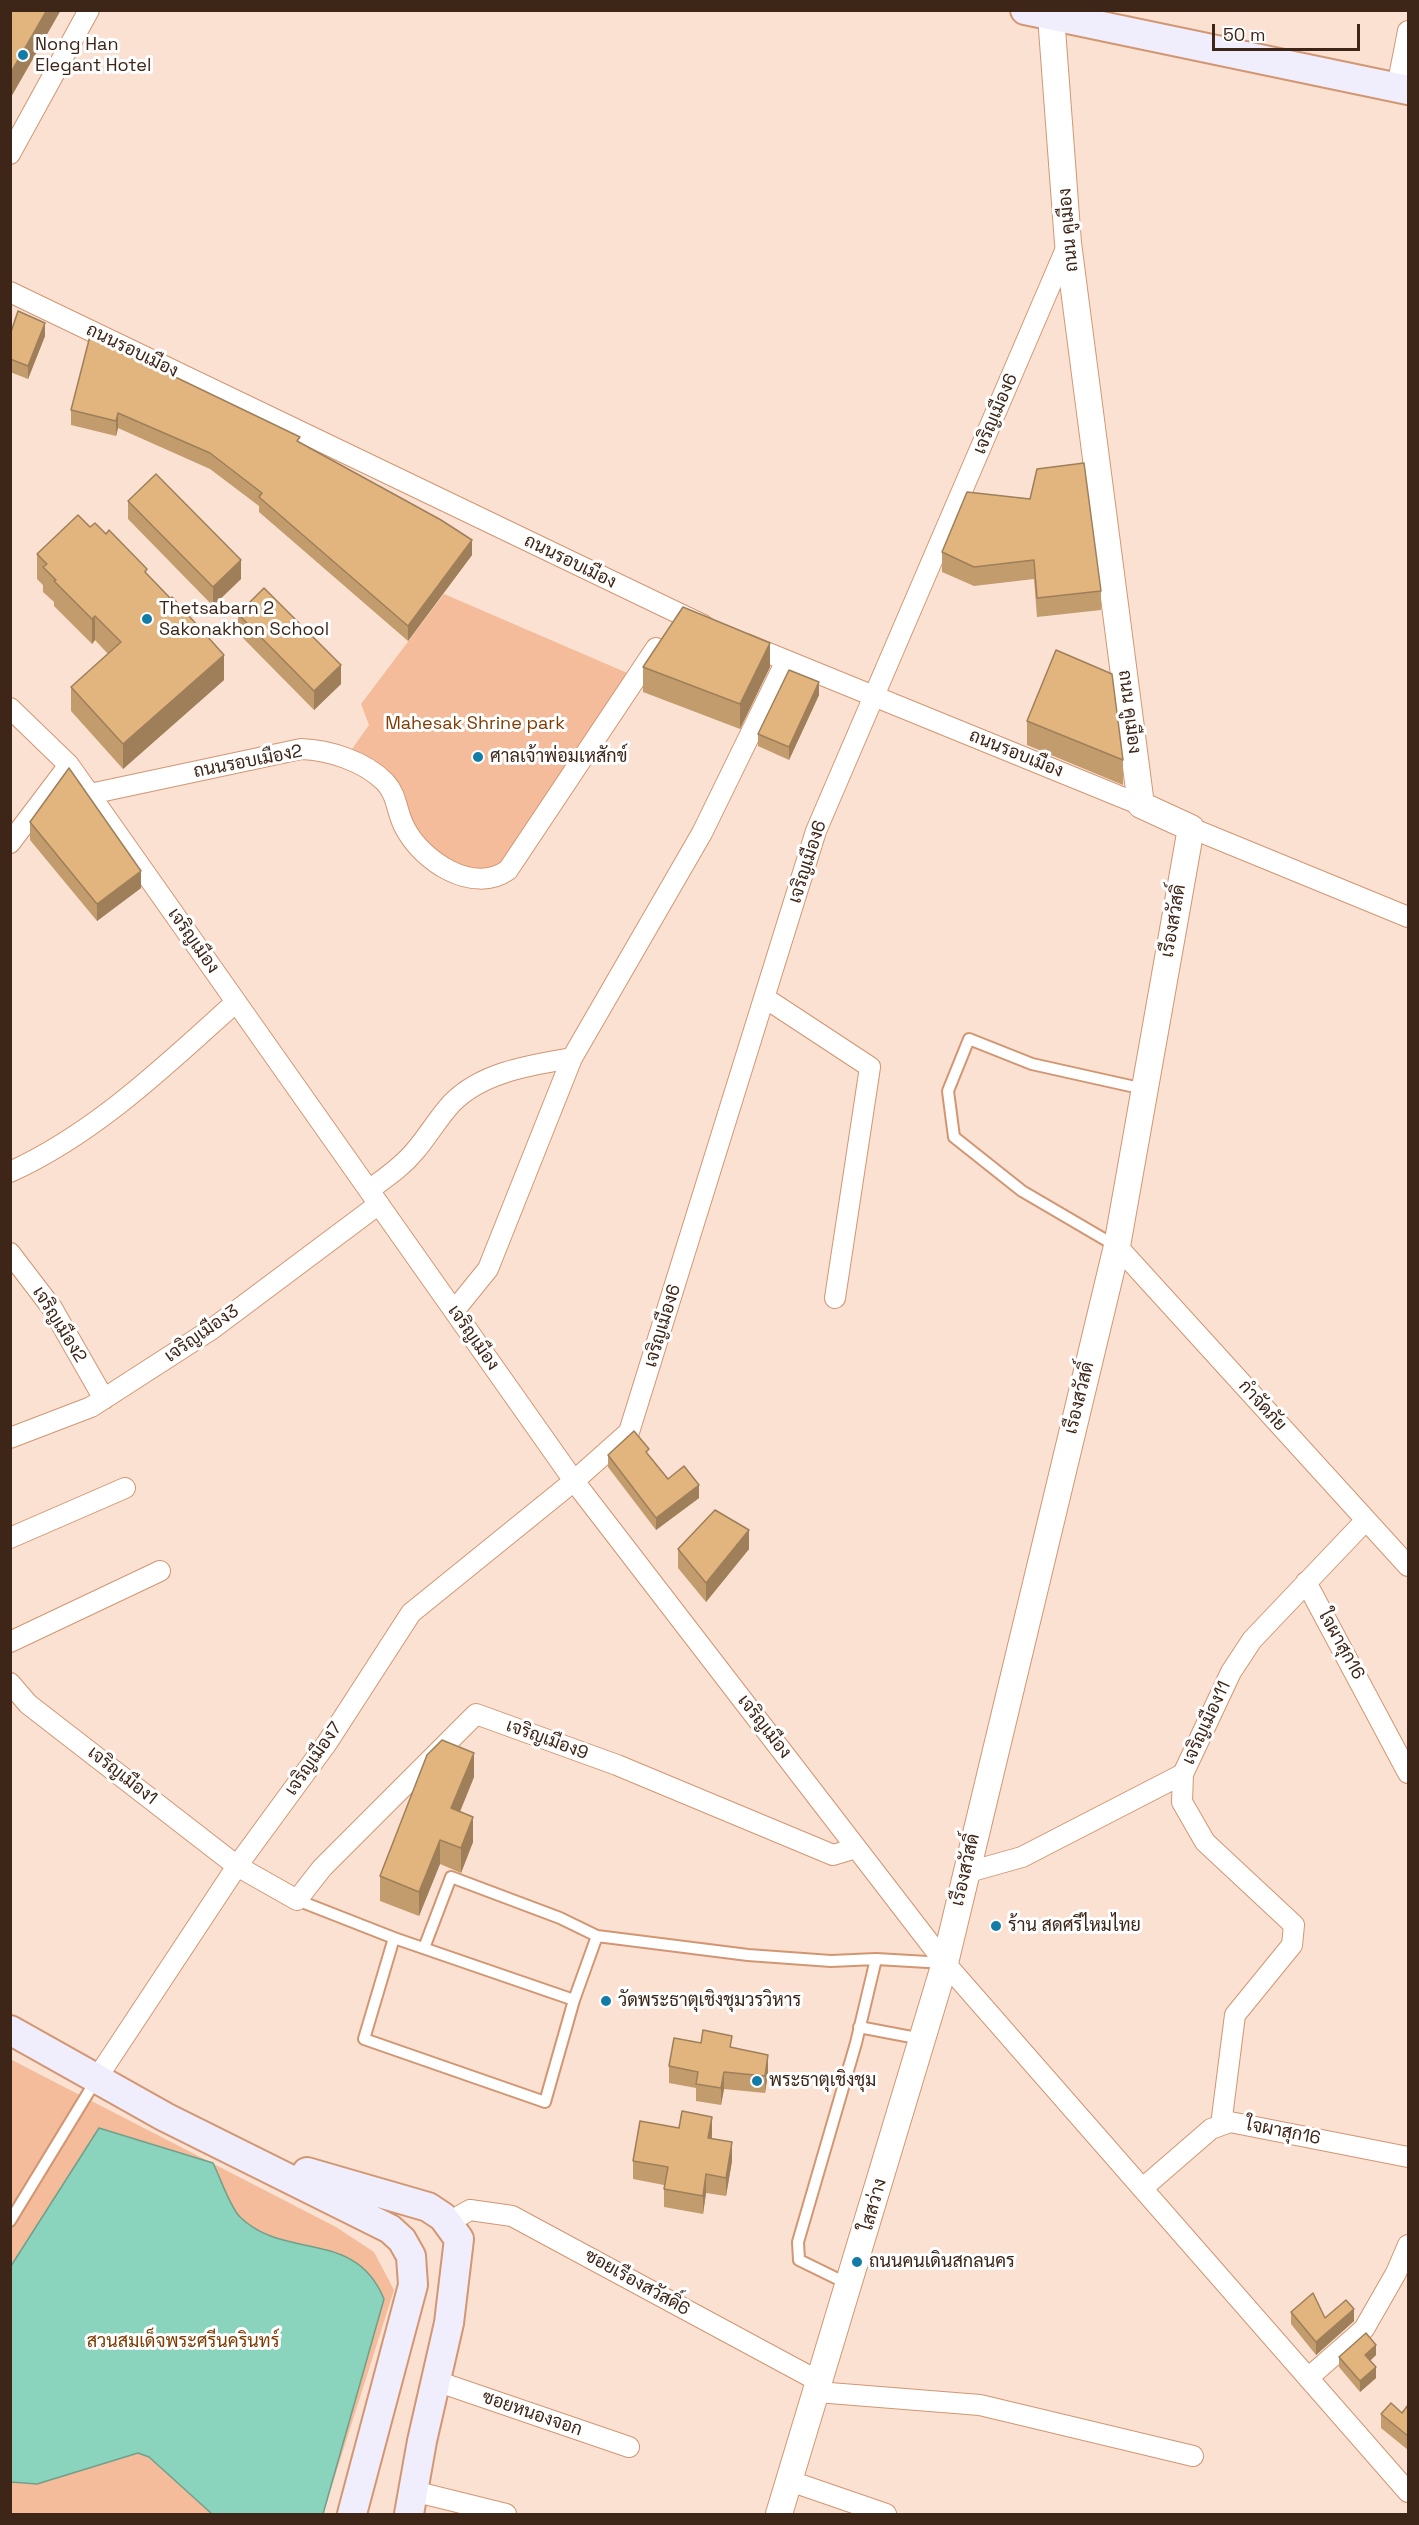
<!DOCTYPE html>
<html>
<head>
<meta charset="utf-8">
<style>
	body { margin:0 }
	#map { position:relative; width:1419px; height:2525px; overflow:hidden; background:#fae1d2; font-family:"Space Grotesk",sans-serif }
	canvas { display:block }
	.frame { position:absolute; inset:0; border:12px solid #3d2517; pointer-events:none }
	.scale { position:absolute; left:1212px; top:24px; width:148px; height:27px; box-sizing:border-box; border:3px solid #3d2517; border-top:0; padding-left:8px; font-size:18px; line-height:21px; white-space:nowrap; color:#3d2517; -webkit-text-stroke:4px #fff; paint-order:stroke }
</style>
</head>
<body>
<div id="map">
<canvas width="1419" height="2525"></canvas>
<div class="frame"></div>
<div class="scale">50 m</div>
</div>
<script>
const context = document.querySelector('canvas').getContext('2d');
context.lineJoin = 'round';
function paint(path, color) {
  context.fillStyle = color;
  context.fill(path, 'evenodd');
}
function strokePath(path, color, width, dash) {
  context.strokeStyle = color;
  context.lineWidth = width;
  context.lineCap = dash ? 'butt' : 'round';
  context.setLineDash(dash || []);
  context.stroke(path);
}
function label(font, color, halo, rows, align = 'center') {
  context.font = font + ' "Space Grotesk",Sarabun,sans-serif';
  context.lineWidth = 6;
  context.setLineDash([]);
  context.textBaseline = 'middle';
  context.strokeStyle = halo;
  context.fillStyle = color;
  for (const [text, x, y, turn = 0] of rows) {
    context.save();
    context.translate(x, y);
    context.rotate((+turn || 0) * Math.PI / 180);
    context.textAlign = isNaN(turn) ? turn : align;
    if (halo) context.strokeText(text, 0, 0);
    context.fillText(text, 0, 0);
    context.restore();
  }
}
const green = new Path2D(`
	M444,594L632,675L495,878L448,871L414,841L394,793L347,756L369,725L361,704Z
	M10,2059L336,2227L374,2252L394,2290L323,2514H11Z`);
const water = new Path2D(`
	M99,2128L213,2163C220,2177 230,2207 240,2217C285,2261 355,2228 384,2299L323,2514H212L149,2457L138,2453L37,2484L11,2482V2266Z`);
const service = new Path2D(`
	M1116,1246L1022,1191L954,1137L948,1091L969,1039L1032,1064L1144,1089
	M297,1900L394,1938L574,2000L597,1936L748,1955L831,1961L876,1959L945,1963
	M394,1938L364,2039L545,2102L574,2000
	M424,1948L451,1877L560,1918L597,1936
	M859,2027L922,2039
	M10,2221L96,2080
	M848,2284L799,2260L798,2242L856,2043L876,1959`);
const minor = new Path2D(`
	M1397,87L1408,31
	M10,154L89,10
	M10,292L703,625
	M746,644L1141,805
	M10,708L69,765L574,1481L945,1963L1408,2492
	M90,794L301,749C329,750 364,761 385,782C398,796 396,812 405,828C422,861 473,895 508,870L656,648
	M1191,828L1408,917
	M10,843L69,765
	M765,998L870,1067L835,1298
	M10,1172C96,1133 166,1065 236,1002
	M369,1190C385,1178 402,1167 415,1151C428,1136 438,1118 452,1103C482,1072 531,1065 572,1058
	M1117,1246L1408,1566
	M10,1253L52,1308L104,1399
	M454,1311L488,1269L572,1058L702,833L786,661
	M10,1438L91,1407L212,1329L379,1204
	M10,1538L125,1488
	M1306,1582L1408,1773
	M10,1642L160,1571
	M10,1683L28,1704L237,1866L297,1900L322,1868L476,1714L617,1765L833,1855L856,1848
	M1183,1774L1182,1802L1205,1842L1294,1925L1292,1945L1235,2015L1221,2125
	M965,1873L1022,1857L1183,1774L1231,1672L1252,1640L1366,1520
	M97,2078L237,1866L327,1743L411,1613L574,1481L629,1432L816,831L1068,244
	M1144,2187L1211,2129L1230,2122L1408,2157
	M449,2222L470,2210L512,2216L820,2382
	M1308,2378L1364,2329L1396,2273L1408,2245
	M436,2381L629,2447
	M817,2392L980,2405L1193,2456
	M790,2481L886,2514
	M413,2491L506,2514`);
const tertiary = new Path2D(`
	M779,2514L945,1963L1117,1246L1191,828L1141,805L1068,243L1051,16`);
const secondary = new Path2D(`
	M1025,10L1408,90
	M10,2030L165,2117L390,2229L402,2240L411,2256L413,2285L352,2514
	M307,2172L428,2207L443,2217L459,2239L449,2323L422,2441L409,2514`);
const wall = new Path2D(`
	M10,335L45,336L28,379L10,372Z
	M90,336L300,442L472,555L408,641L259,512V506L210,469L118,428L116,436L71,425V410Z
	M967,492L1101,591V610L1037,617L1034,579L974,586L942,572V552Z
	M128,501L241,579L213,606L128,519Z
	M90,527L147,575L224,680L123,769L71,711V687L108,654L95,640L92,644L54,606V602L43,592V585L37,579V554Z
	M238,614L341,684L314,710L238,633Z
	M643,667H770L740,729L643,692Z
	M819,695L789,760L758,746V734Z
	M1027,721L1123,760V785L1027,745Z
	M30,822L141,888L97,921L30,840Z
	M608,1455L649,1456L668,1479L699,1498L656,1530L608,1467Z
	M678,1549H749L706,1602L678,1568Z
	M474,1777L460,1812L473,1842L461,1873L440,1864L419,1916L380,1901V1876Z
	M701,2043L732,2048L768,2072L765,2093L724,2089L721,2105L696,2101V2088L669,2083V2066Z
	M712,2135V2138L732,2161L726,2196L706,2193L703,2214L664,2207V2185L633,2179V2161Z
	M1291,2312L1325,2318L1354,2321L1316,2355L1291,2324Z
	M1376,2355L1370,2361L1376,2378L1360,2392L1339,2367V2357Z
	M1408,2405V2450L1381,2428V2414L1402,2413Z`);
const shadedWall = new Path2D(`
	M47,10H61L10,99V74Z
	M45,323V336L28,379V366Z
	M118,413V428L116,436V421Z
	M472,540V555L408,641V626Z
	M241,560V579L213,606V587Z
	M95,616V640L92,644V619Z
	M770,643V667L740,729V704Z
	M224,655V680L123,769V744Z
	M341,665V684L314,710V691Z
	M819,682V695L789,760V747Z
	M141,871V888L97,921V904Z
	M699,1485V1498L656,1530V1518Z
	M749,1530V1549L706,1602V1583Z
	M474,1753V1777L451,1833V1808Z
	M473,1817V1842L461,1873V1848Z
	M440,1840V1864L419,1916V1892Z
	M768,2055V2072L765,2093V2076Z
	M724,2072V2089L721,2105V2088Z
	M712,2117V2135L708,2156V2138Z
	M732,2142V2161L726,2196V2178Z
	M706,2174V2193L703,2214V2196Z
	M1354,2309V2321L1316,2355V2342Z
	M1376,2345V2355L1365,2365V2355Z
	M1376,2367V2378L1360,2392V2381Z`);
const building = new Path2D(`
	M10,10H47L10,74Z
	M18,311L45,323L28,366L10,359V335Z
	M90,336L300,437L297,441L441,520L472,540L408,626L259,497L262,493L210,453L118,413L116,421L71,410Z
	M1084,463L1101,591L1037,598L1034,560L974,567L942,552L967,492L1030,499L1037,469Z
	M156,474L241,560L213,587L128,501Z
	M78,515L90,527L95,523L106,534L109,530L147,569L145,572L171,599L172,597L224,655L123,744L71,687L121,642L95,616L92,619L54,581L56,580L43,567L47,564L37,554Z
	M264,588L341,665L314,691L238,614Z
	M683,607L770,643L740,704L643,667Z
	M1056,650L1112,674L1123,760L1027,721Z
	M789,670L819,682L789,747L758,734Z
	M69,768L141,871L97,904L30,822Z
	M634,1431L649,1449L646,1452L668,1479L684,1466L699,1485L656,1518L608,1455Z
	M715,1510L749,1530L706,1583L678,1549Z
	M442,1740L474,1753L451,1808L473,1817L461,1848L440,1840L419,1892L380,1876L427,1755Z
	M703,2030L732,2036L730,2047L768,2055L765,2076L724,2072L721,2088L696,2084L698,2072L669,2066L674,2038L701,2043Z
	M682,2111L712,2117L708,2138L732,2142L726,2178L706,2174L703,2196L664,2189L668,2167L633,2161L640,2121L679,2128Z
	M1313,2293L1325,2318L1346,2300L1354,2309L1316,2342L1291,2312Z
	M1366,2333L1376,2345L1365,2355L1376,2367L1360,2381L1339,2357Z
	M1391,2403L1402,2413L1408,2405V2436L1381,2414Z`);
const markers = [
	[23,55,6,"#127ca6"],
	[147,619,6,"#127ca6"],
	[478,757,6,"#127ca6"],
	[996,1926,6,"#127ca6"],
	[606,2001,6,"#127ca6"],
	[757,2081,6,"#127ca6"],
	[857,2262,6,"#127ca6"]
];
const poiNames = [
	["Nong Han",35,45],
	["Elegant Hotel",35,66],
	["Thetsabarn 2",159,609],
	["Sakonakhon School",159,630],
	["ศาลเจ้าพ่อมเหสักข์",490,757],
	["ร้าน สดศรีไหมไทย",1008,1926],
	["วัดพระธาตุเชิงชุมวรวิหาร",618,2001],
	["พระธาตุเชิงชุม",769,2081],
	["ถนนคนเดินสกลนคร",869,2262]
];
const streetNames = [
	["ถนน คูเมือง",1069,230,-95],
	["ถนนรอบเมือง",132,351,26],
	["เจริญเมือง6",996,414,-67],
	["ถนนรอบเมือง",570,562,26],
	["ถนน คูเมือง",1129,712,83],
	["ถนนรอบเมือง",1016,754,22],
	["ถนนรอบเมือง2",248,762,-11],
	["เจริญเมือง6",808,862,-72],
	["เรืองสวัสดิ์",1174,921,-80],
	["เจริญเมือง",193,941,55],
	["เจริญเมือง2",59,1325,58],
	["เจริญเมือง6",663,1326,-73],
	["เจริญเมือง3",202,1334,-35],
	["เจริญเมือง",473,1338,55],
	["เรืองสวัสดิ์",1080,1398,-76],
	["กำจัดภัย",1262,1406,48],
	["ใจผาสุก16",1341,1645,61],
	["เจริญเมือง11",1207,1723,-65],
	["เจริญเมือง",764,1727,52],
	["เจริญเมือง9",547,1740,20],
	["เจริญเมือง7",314,1759,-55],
	["เจริญเมือง1",122,1776,38],
	["เรืองสวัสดิ์",966,1870,-77],
	["ใจผาสุก16",1283,2132,11],
	["ใสสว่าง",874,2205,-74],
	["ซอยเรืองสวัสดิ์6",637,2283,29],
	["ซอยหนองจอก",532,2414,19]
];
const parkNames = [
	["Mahesak Shrine park",475,724],
	["สวนสมเด็จพระศรีนครินทร์",183,2342]
];
paint(green, '#f4bc9a');
paint(water, '#8ad3bc');
strokePath(water, '#739f8a', 1.5);
strokePath(service, '#d29672', 14);
strokePath(minor, '#d29672', 22);
strokePath(tertiary, '#d29672', 28);
strokePath(secondary, '#d29672', 32);
strokePath(service, '#fff', 10);
strokePath(minor, '#fff', 20);
strokePath(tertiary, '#fff', 26);
strokePath(secondary, '#f0eefc', 28);
paint(wall, '#c29c6d');
paint(shadedWall, '#9e7f59');
paint(building, '#e2b57f');
strokePath(building, '#9e7f59', 1.5);
for (const [x, y, r, color] of markers) {
  const dot = new Path2D();
  dot.arc(x, y, r, 0, 2 * Math.PI);
  context.fillStyle = color;
  context.fill(dot);
  strokePath(dot, '#fff', 2);
}
label('18px', '#3d2517', '#fff', poiNames, 'left');
label('18px', '#3d2517', '#fff', streetNames);
label('18px', '#7f3b01', '#fff', parkNames);
</script>
</body>
</html>
